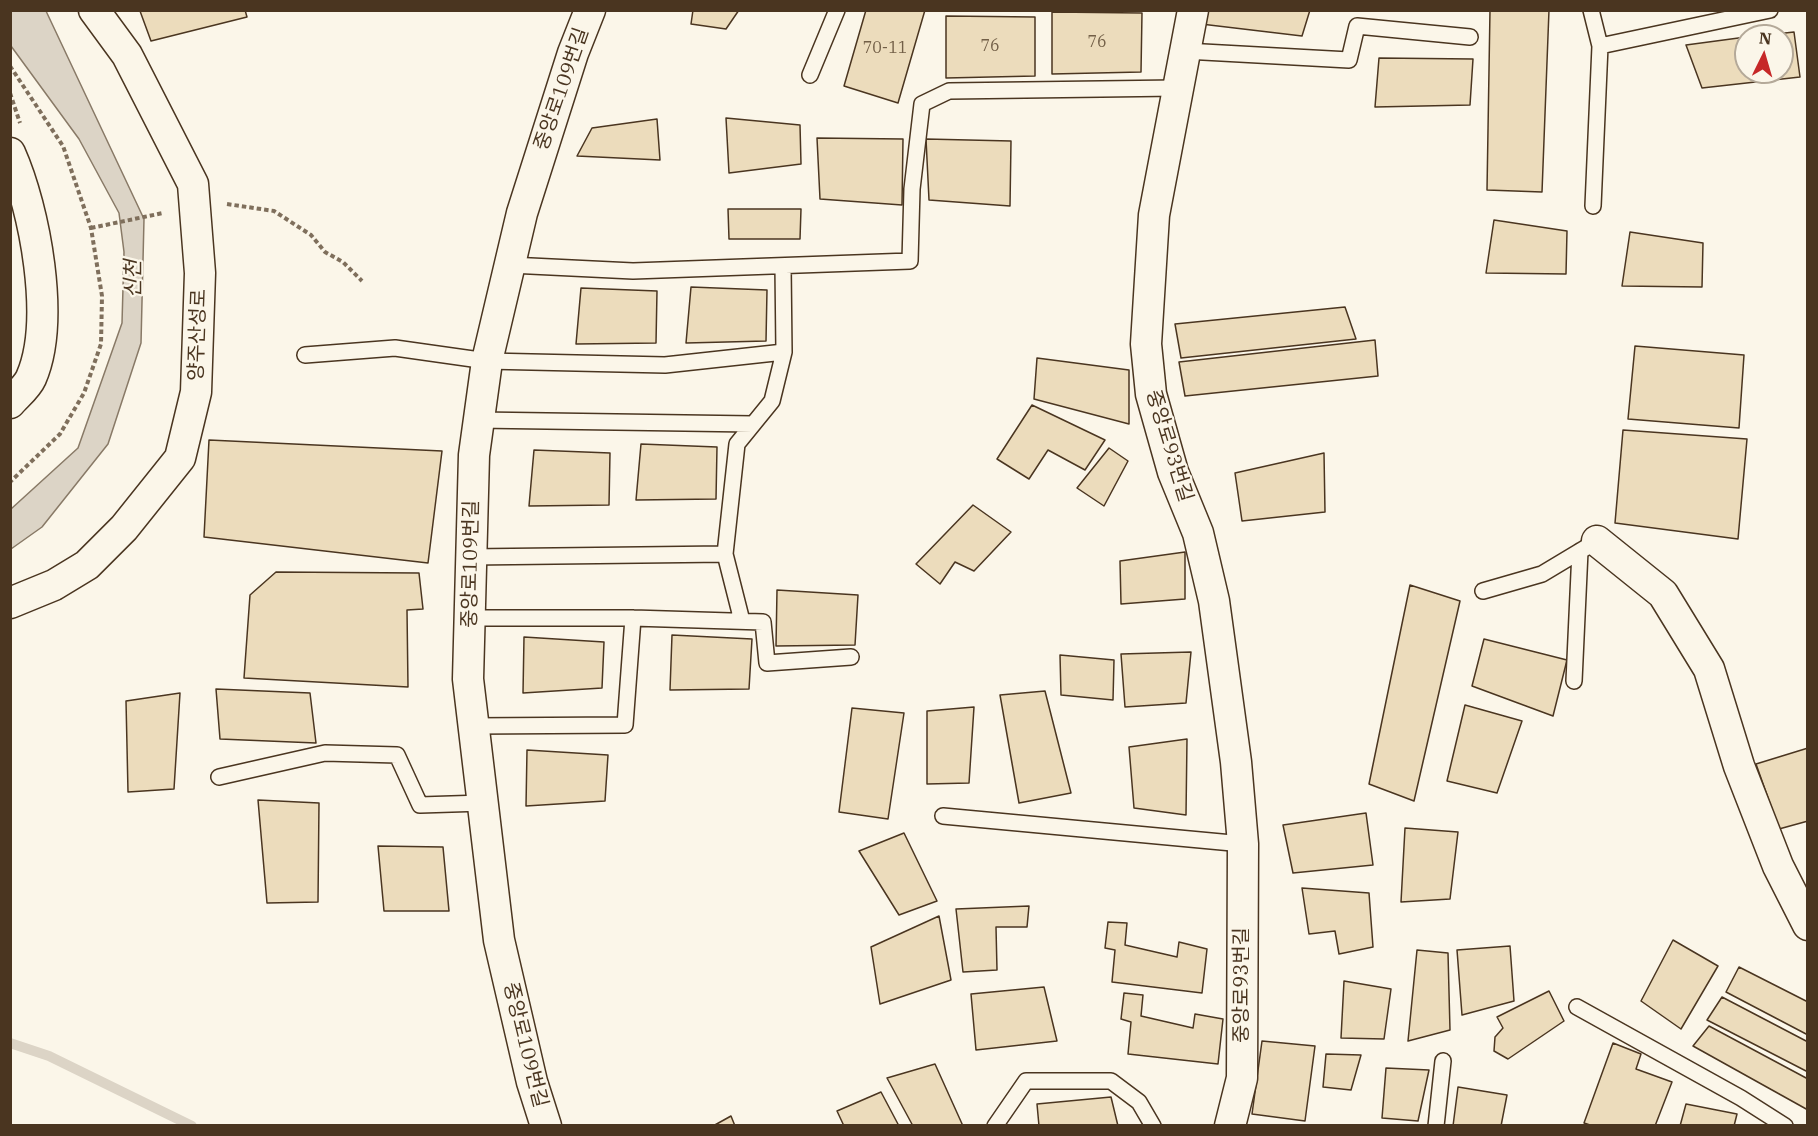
<!DOCTYPE html>
<html>
<head>
<meta charset="utf-8">
<style>
	body { margin:0 }
	#map { position:relative; width:1818px; height:1136px; overflow:hidden; background:#fbf6e9; font-family:"IBM Plex Serif",serif }
	canvas { display:block }
	.frame { position:absolute; inset:0; border:12px solid #4a3520; pointer-events:none }
	.north { position:absolute; left:1734px; top:24px; width:60px; height:60px; box-sizing:border-box; background:#fbf6e9; border:2px solid #b4a999; border-radius:50%; rotate:5deg; font-size:16px; font-weight:700; line-height:24px; text-align:center; color:#4a3520 }
	.north::after { content:''; display:block; margin:auto; width:21px; height:27px; background:#c62828; clip-path:polygon(50% 0,100% 100%,50% 72%,0 100%) }
</style>
</head>
<body>
<div id="map">
<canvas width="1818" height="1136"></canvas>
<div class="frame"></div>
<div class="north">N</div>
</div>
<script>
const context = document.querySelector('canvas').getContext('2d');
context.lineJoin = 'round';
function paint(path, color) {
  context.fillStyle = color;
  context.fill(path, 'evenodd');
}
function strokePath(path, color, width, dash) {
  context.strokeStyle = color;
  context.lineWidth = width;
  context.lineCap = dash ? 'butt' : 'round';
  context.setLineDash(dash || []);
  context.stroke(path);
}
function label(font, color, halo, rows, align = 'center') {
  context.font = font + ' "IBM Plex Serif","Noto Sans KR",serif';
  context.lineWidth = 4.5;
  context.setLineDash([]);
  context.textBaseline = 'middle';
  context.strokeStyle = halo;
  context.fillStyle = color;
  for (const [text, x, y, turn = 0] of rows) {
    context.save();
    context.translate(x, y);
    context.rotate((+turn || 0) * Math.PI / 180);
    context.textAlign = isNaN(turn) ? turn : align;
    if (halo) context.strokeText(text, 0, 0);
    context.fillText(text, 0, 0);
    context.restore();
  }
}
const water = new Path2D(`
	M11,10L46,11L144,219L141,343L108,444L42,527L11,549V509L78,448L122,323L124,252L119,213L79,139L11,46Z`);
const stream = new Path2D(`
	M10,1043L49,1056L192,1126`);
const building = new Path2D(`
	M245,10L247,17L151,41L140,11Z
	M693,10H739L726,29L691,24Z
	M866,10H925L898,103L844,86Z
	M1205,10H1310L1302,36L1201,24Z
	M1490,10H1549L1542,192L1487,190Z
	M1052,12L1142,13L1141,72L1052,74Z
	M946,16L1035,17V76L946,78Z
	M1794,32L1800,77L1702,88L1686,45L1746,37V72H1782V36H1758Z
	M1379,58L1473,59L1470,105L1375,107Z
	M726,118L800,125L801,164L729,173Z
	M657,119L660,160L577,156L592,128Z
	M817,138L903,139L902,205L820,199Z
	M926,139L1011,141L1010,206L929,200Z
	M728,209H801L800,239H729Z
	M1494,220L1567,231L1566,274L1486,273Z
	M1630,232L1703,243L1702,287L1622,286Z
	M691,287L767,290L766,341L686,343Z
	M581,288L657,291L656,343L576,344Z
	M1345,307L1356,339L1181,358L1175,324Z
	M1375,340L1378,376L1185,396L1179,362Z
	M1635,346L1744,355L1739,428L1628,419Z
	M1037,358L1129,370V424L1034,399Z
	M1032,405L1105,440L1085,470L1048,450L1029,479L997,459Z
	M1623,430L1747,439L1738,539L1615,523Z
	M209,440L442,451L428,563L204,537Z
	M641,444L717,447L716,499L636,500Z
	M1109,448L1128,461L1104,506L1077,488Z
	M534,450L610,453L609,505L529,506Z
	M1324,453L1325,512L1242,521L1235,473Z
	M973,505L1011,532L974,571L955,562L940,584L916,564Z
	M1185,552V599L1121,604L1120,561Z
	M276,572L419,573L423,609L407,610L408,687L244,678L250,595Z
	M1410,585L1460,601L1414,801L1369,784Z
	M777,590L858,595L855,645L776,646Z
	M672,635L752,639L749,689L670,690Z
	M524,637L604,642L602,688L523,693Z
	M1484,639L1567,660L1553,716L1472,686Z
	M1191,652L1186,703L1125,707L1121,654Z
	M1060,655L1114,660L1113,700L1061,695Z
	M216,689L310,693L316,743L220,739Z
	M1045,691L1071,793L1019,803L1000,695Z
	M180,693L174,789L128,792L126,701Z
	M1465,705L1522,721L1497,793L1447,781Z
	M974,707L969,783L927,784V711Z
	M852,708L904,713L888,819L839,812Z
	M1187,739L1186,815L1134,808L1129,747Z
	M1808,748V821L1779,829L1756,764Z
	M527,750L608,755L605,801L526,806Z
	M258,800L319,803L318,902L267,903Z
	M1366,813L1373,865L1293,873L1283,825Z
	M1405,828L1458,832L1450,899L1401,902Z
	M904,833L937,901L899,915L859,851Z
	M378,846L443,847L449,911H384Z
	M1302,888L1369,893L1373,947L1339,954L1335,931L1309,934Z
	M1029,906L1027,927H996L997,970L963,972L956,909Z
	M939,916L951,980L880,1004L871,947Z
	M1108,922L1127,923L1125,945L1177,957L1179,942L1207,949L1202,993L1112,982L1115,950L1105,948Z
	M1673,940L1718,966L1681,1029L1641,1001Z
	M1510,946L1514,1001L1462,1015L1457,950Z
	M1417,950L1448,953L1450,1030L1408,1041Z
	M1739,967L1808,1002V1035L1726,992Z
	M1344,981L1391,989L1384,1039L1341,1038Z
	M1044,987L1057,1041L976,1050L971,994Z
	M1549,991L1564,1021L1508,1059L1494,1051L1495,1037L1503,1028L1497,1017Z
	M1124,993L1143,995L1141,1016L1193,1028L1195,1014L1223,1019L1218,1064L1128,1054L1131,1022L1121,1019Z
	M1722,997L1808,1042V1072L1707,1020Z
	M1709,1026L1808,1079V1110L1693,1046Z
	M1262,1041L1315,1046L1305,1121L1252,1114Z
	M1613,1043L1641,1054L1636,1069L1672,1082L1655,1126H1593L1584,1123Z
	M1326,1054L1361,1055L1351,1090L1323,1087Z
	M935,1064L963,1126H913L887,1078Z
	M1386,1068L1429,1070L1418,1121L1382,1118Z
	M1458,1087L1507,1095L1501,1126H1453Z
	M881,1092L899,1126H844L837,1111Z
	M1111,1097L1118,1126H1039L1037,1104Z
	M1686,1104L1737,1114L1734,1126H1680Z
	M731,1116L735,1126H713Z`);
const path = new Path2D(`
	M10,66L63,146L91,228L102,296L101,344L84,393L60,434L10,482
	M10,93L20,123
	M227,204L274,211L311,235L325,252L343,262L362,281
	M91,228L163,213`);
const lane = new Path2D(`
	M1591,10L1600,46
	M1185,51L1349,60L1357,26L1470,37
	M810,75L837,10
	M1593,206L1600,46L1770,10
	M510,265L633,271L910,261L912,189L922,104L949,91L1177,88
	M305,355L395,348L487,361L665,365L784,352L783,266
	M478,420L753,424
	M470,557L725,554
	M1483,591L1542,574L1587,547
	M469,618H633L763,622L767,663L851,657
	M742,621L725,554L737,444L772,401L784,352
	M1574,681L1580,551
	M474,726L625,725L633,618
	M219,777L325,753L397,755L420,805L483,803
	M943,816L1243,844
	M1577,1007L1741,1098L1785,1126
	M995,1126L1026,1081H1111L1139,1102L1153,1126
	M1436,1126L1443,1061`);
const street = new Path2D(`
	M1193,10L1154,215L1146,344L1151,394L1173,472L1198,533L1214,601L1236,762L1243,844L1242,1078L1230,1126
	M10,153C35,209 56,321 31,378C27,387 17,395 10,403
	M1597,541L1663,594L1709,669L1739,766L1778,866L1808,925
	M10,603L54,585L87,565L124,528L180,458L196,392L200,273L193,184L127,55L94,10
	M546,1126L532,1082L499,940L468,679L474,455L487,361L522,213L573,53L590,10`);
const numberNames = [
	["76",1097,42],
	["76",990,46],
	["70-11",885,48]
];
const streetNames = [
	["중앙로109번길",562,89,-71],
	["양주산성로",198,335,-88],
	["중앙로93번길",1169,446,73],
	["중앙로109번길",471,564,-89],
	["중앙로93번길",1242,985,-90],
	["중앙로109번길",525,1045,76]
];
const waterNames = [
	["신천",134,279,-90]
];
paint(water, '#dcd4c6');
strokePath(water, '#887966', 1.5);
strokePath(stream, '#dcd4c6', 10);
paint(building, '#ecdcbc');
strokePath(building, '#4a3520', 1.5);
strokePath(lane, '#4a3520', 18);
strokePath(street, '#4a3520', 33);
strokePath(path, '#7f6f5c', 4, [4.5, 3]);
strokePath(lane, '#fbf6e9', 15);
strokePath(street, '#fbf6e9', 30);
label('16px', '#725f47', null, numberNames);
label('20px', '#4a3520', '#fbf6e9', streetNames);
label('italic 21px', '#4a3520', '#fbf6e9', waterNames);
</script>
</body>
</html>
